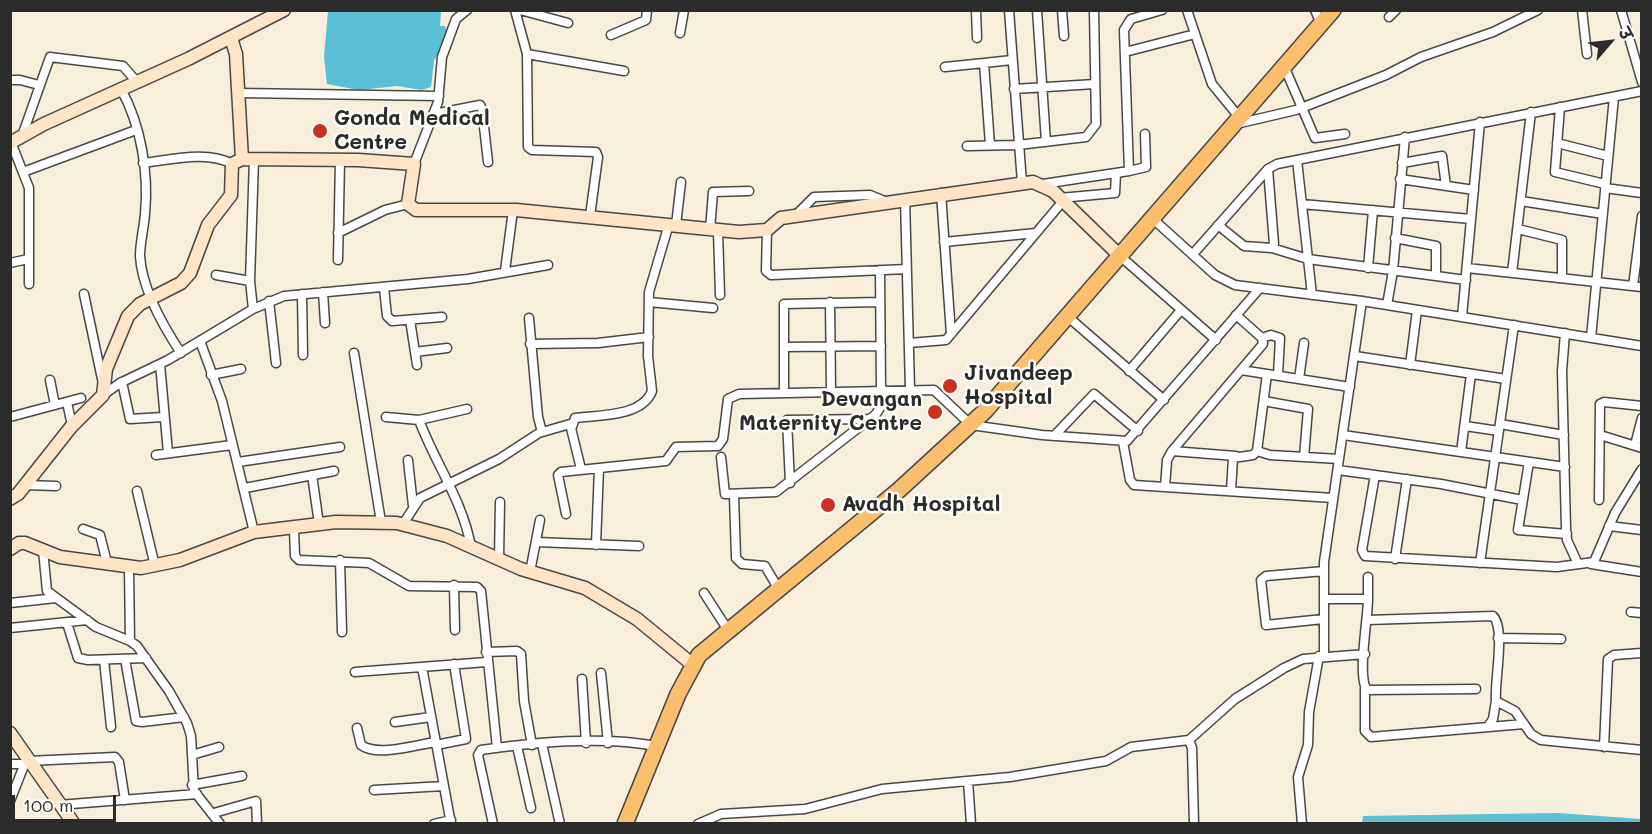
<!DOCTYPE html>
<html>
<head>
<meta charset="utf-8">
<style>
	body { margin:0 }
	#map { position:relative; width:1652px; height:834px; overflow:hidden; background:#f7eedc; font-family:Mali,"Playpen Sans Deva",sans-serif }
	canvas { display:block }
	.frame { position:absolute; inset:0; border:12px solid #2b2b2b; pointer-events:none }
	.north { position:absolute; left:1580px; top:12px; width:60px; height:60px; -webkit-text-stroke:4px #fdfcf7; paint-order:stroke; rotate:62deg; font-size:16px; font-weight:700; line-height:24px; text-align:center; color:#2b2b2b }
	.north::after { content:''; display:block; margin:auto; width:21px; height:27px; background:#2b2b2b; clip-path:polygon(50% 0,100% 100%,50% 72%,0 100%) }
	.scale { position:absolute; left:12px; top:795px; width:104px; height:27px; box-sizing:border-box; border:3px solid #2b2b2b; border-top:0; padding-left:8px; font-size:18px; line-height:21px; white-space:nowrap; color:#2b2b2b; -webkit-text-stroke:4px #fdfcf7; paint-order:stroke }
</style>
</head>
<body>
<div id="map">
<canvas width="1652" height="834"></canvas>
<div class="frame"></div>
<div class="north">उ</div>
<div class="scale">100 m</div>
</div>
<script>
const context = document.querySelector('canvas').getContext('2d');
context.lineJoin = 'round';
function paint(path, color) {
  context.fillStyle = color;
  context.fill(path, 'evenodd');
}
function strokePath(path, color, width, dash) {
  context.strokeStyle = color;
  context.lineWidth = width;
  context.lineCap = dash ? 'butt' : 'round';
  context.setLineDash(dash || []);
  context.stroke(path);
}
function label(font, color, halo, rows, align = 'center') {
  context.font = font + ' Mali,sans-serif';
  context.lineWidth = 5;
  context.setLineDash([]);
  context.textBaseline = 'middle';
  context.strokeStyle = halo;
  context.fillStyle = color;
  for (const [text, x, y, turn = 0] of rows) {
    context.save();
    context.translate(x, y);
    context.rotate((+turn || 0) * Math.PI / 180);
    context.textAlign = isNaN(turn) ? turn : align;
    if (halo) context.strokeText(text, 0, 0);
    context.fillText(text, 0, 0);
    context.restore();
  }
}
const water = new Path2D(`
	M328,11H441L440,26H445L448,34L434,61L431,87L422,90L397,86L359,90L327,84L324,57Z
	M1558,813L1641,819V823H1362L1363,816Z`);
const street = new Path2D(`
	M515,10L527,54L528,147L532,150L596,152L598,157L590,216
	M520,10L568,23
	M976,10L977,38
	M1009,10L1022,183
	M1037,10L1046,142
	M1062,10L1064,36
	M1187,10L1212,84L1239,117
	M1315,10L1321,24
	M1582,10L1587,54
	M1621,10L1642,82
	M1389,17L1396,10
	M680,33L684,10
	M611,35L646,20L647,10
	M1125,52L1195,34
	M527,54L624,71
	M1284,66L1315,138L1345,134
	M945,67L984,63
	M10,80H20L39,85
	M121,89C141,125 149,173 145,214C144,228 140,242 140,256C142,288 163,326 181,353
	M1014,89L1095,84
	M239,93L439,96
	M1560,107L1555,172L1605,184
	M434,114L480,105L482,109L488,162
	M1236,124L1296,110L1386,75L1421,57L1493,32L1538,10
	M22,136L50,57L123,66L137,82
	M11,142L29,188V284
	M1557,143L1608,156
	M990,145L984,63L1012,60
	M967,146L1018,145L1086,137L1096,124L1094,10
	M1297,160L1312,295
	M143,163C170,160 208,150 232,164
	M1402,163L1442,156L1446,186
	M414,164L438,102L442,57L456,19L467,10
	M1129,171L1146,167L1145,134
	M23,172L136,130
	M1400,179L1474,190
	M1043,184L1129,171L1124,30L1131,19L1162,10
	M1605,188L1642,193
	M941,193L951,334
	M1060,198L1115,193L1116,174
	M905,199L910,389
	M1521,201L1603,214
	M1302,204L1471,219
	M795,216L814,197L870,195L887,202
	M1153,219L1215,275L1235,285L1362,301L1642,346
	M676,225L681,182
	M1218,225L1244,246L1272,248L1274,244L1268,169
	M1518,229L1562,240V278
	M710,230L713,192L749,191
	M767,230L766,271L771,275L907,269
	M718,231L720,295
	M338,233L385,210L408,204
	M1395,238L1436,246V276
	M944,242L1036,233
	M1272,248L1308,259L1466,280
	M1193,254L1268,169L1277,164L1642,91
	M1120,256L1216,340
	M338,260L340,160
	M10,263L28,259
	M1368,268L1373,210
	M1467,268L1642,287
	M880,270L881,390
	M505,271L513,210
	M1512,273L1531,112
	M216,275L250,281
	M1633,286L1642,216
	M384,288L387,316L392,321L442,317
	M323,292L325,323
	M84,294L102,379
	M302,294L303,355
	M269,301L276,363
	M649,302L713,308
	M830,302L831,391
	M1387,305L1393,271L1405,137
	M253,309L250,281L254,159
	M1067,316L1164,400
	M1462,317L1480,122
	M529,318L538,417L542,432
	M410,320L417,365
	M1565,333L1562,371L1566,528L1567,540L1578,564
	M1262,338L1271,335L1280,338L1278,375
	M1591,338L1614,97
	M200,341L222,401L254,532
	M909,343L946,340L1063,201
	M530,344L598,343L649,337
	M784,347L881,346
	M415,352L447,348
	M354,353L381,522
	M1355,356L1506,379
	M160,364L168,453
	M1410,365L1417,310
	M1241,370L1350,387
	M1129,371L1181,310
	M211,375L241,369
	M1299,379L1304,343
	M50,380L55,405
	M122,382L130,419L163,417
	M784,391V304L880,302
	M103,395L120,383L168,360L253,309L284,296L468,279L548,265
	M1264,401L1308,409L1304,457
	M67,402L72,426
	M10,417L81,398
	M386,417L419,420L467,409
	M419,420C435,463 463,501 471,547
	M1500,424L1564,435
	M1465,426L1499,431
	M572,427L575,418C599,415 642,417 652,391L648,356L649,292L669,224
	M1343,435L1565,467
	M1600,435L1642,448
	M1054,436L1094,394L1138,431
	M1123,442L1130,480L1134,485L1333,498
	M1635,445L1642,418
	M1172,451L1236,456
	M1257,451L1270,455L1339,459
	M1461,452L1471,374
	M156,455L232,445
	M721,457L725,494L776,492L876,414L883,403L884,390
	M408,460L413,506
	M238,462L340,447
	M1529,462L1518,530L1567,534
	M1338,470L1441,484L1522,500
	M312,475L319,524
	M1375,475L1362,550L1365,556L1557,567L1594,562L1615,513L1642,469
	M790,483L787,420L870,419
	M25,485L56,486
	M1165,487L1167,460L1172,451L1263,344L1262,338L1236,315
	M245,488L334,471
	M137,491L155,566
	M1231,491L1233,458L1253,455L1257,451L1267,374
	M734,495L736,558L742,564L765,566L778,588
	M1599,500L1600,404L1604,402L1642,406
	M566,514L558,475L561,472L666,461L676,447L718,446L723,439L728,399L739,394L934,390L971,425L1042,435L1127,441L1260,288
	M403,524L420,498L499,459L539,433L570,424L581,469
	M1609,526L1642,530
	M294,528L295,556L299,560L369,563L409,586L477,587L481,591L497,748
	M83,529L100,535L107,563
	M536,542L639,546
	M596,545L599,468
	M43,550L47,591L96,627L130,641L137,646L169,691L187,723L191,736L194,791L220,824
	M499,559L500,502
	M1395,559L1407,479
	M340,560L342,632
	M1480,563L1514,325
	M1591,564L1642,572
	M129,568L130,641
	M530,572L540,520
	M454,585L455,630
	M704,593L728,630
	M1324,599H1368C1368,618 1357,677 1367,690L1476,689
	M1368,599V577
	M10,603L56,598
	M1631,612L1642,613
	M1323,619L1266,625L1261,580L1266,576L1324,571
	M1367,620L1493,616C1506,629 1494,682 1496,701L1515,711L1531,734L1541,740L1642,750
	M67,623L78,658L88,660L146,658
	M10,628L87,620
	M1498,638L1561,639
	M486,652L517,651L521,654L524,701L532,745
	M1324,656V562L1362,301
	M125,659L136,721L142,722L184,717
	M104,660L111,727
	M422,667L451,824
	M355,672L487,662
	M601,673L608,743
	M582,679L586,743
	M1365,688V731L1371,737L1524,724
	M395,722L431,717
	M1489,725L1493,719L1496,701
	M357,728L361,745C377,757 416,745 435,742
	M1189,740L1192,748L1194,824
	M542,744L560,824
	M436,745L466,739L454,664
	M517,746L531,808
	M1604,747L1608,659L1614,655L1642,653
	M192,755L219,747
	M28,761L115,757L119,762L125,800
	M10,764H24
	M968,781L971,824
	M192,785L242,776
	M374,790L444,786
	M10,801L27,758
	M59,805L197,794
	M214,813L256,801L257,824
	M434,824L451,820
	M493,824L478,755L481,750C535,742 603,736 656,746
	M698,824L721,814L805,809L882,789L1010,777L1106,761L1131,747L1189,740L1235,699L1284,668L1303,659L1365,654
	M1302,824L1298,777L1308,745L1309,712L1319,656`);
const secondary = new Path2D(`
	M231,38L236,54L242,159
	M10,143L44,124L188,59L284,10
	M10,499L18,494L71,427L103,395L106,369L128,316L140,304L181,283L190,273L208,225L231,195L232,164L242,159L358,160L414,164L408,204L416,210H516L739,232L767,230L781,218L1033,182L1053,191L1120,256
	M10,549L19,543H25L60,557L141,568L180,560L254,532L336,522L397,523L447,536L521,569L585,588L637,619L693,665
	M10,733L74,824`);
const highway = new Path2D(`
	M625,824L678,694L699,655L899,490L985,411L1333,10`);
const markers = [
	[320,131,8,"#c8321e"],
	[950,386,8,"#c8321e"],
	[935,412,8,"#c8321e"],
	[828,505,8,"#c8321e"]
];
const poiNames = [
	["Gonda Medical",334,119],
	["Centre",334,143],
	["Jivandeep",964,374],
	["Hospital",964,398],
	["Devangan",922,400,"right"],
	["Maternity Centre",922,424,"right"],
	["Avadh Hospital",842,505]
];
paint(water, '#59c0d6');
strokePath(street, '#4a4846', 11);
strokePath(secondary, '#4a4846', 15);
strokePath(highway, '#4a4846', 18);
strokePath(street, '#fff', 8);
strokePath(secondary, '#fde5c5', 12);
strokePath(highway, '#f9bf6d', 15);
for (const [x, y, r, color] of markers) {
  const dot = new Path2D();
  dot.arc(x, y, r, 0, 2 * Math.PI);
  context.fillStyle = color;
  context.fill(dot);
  strokePath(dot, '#fdfcf7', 2);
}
label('bold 21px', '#2b2b2b', '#fdfcf7', poiNames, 'left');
</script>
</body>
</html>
